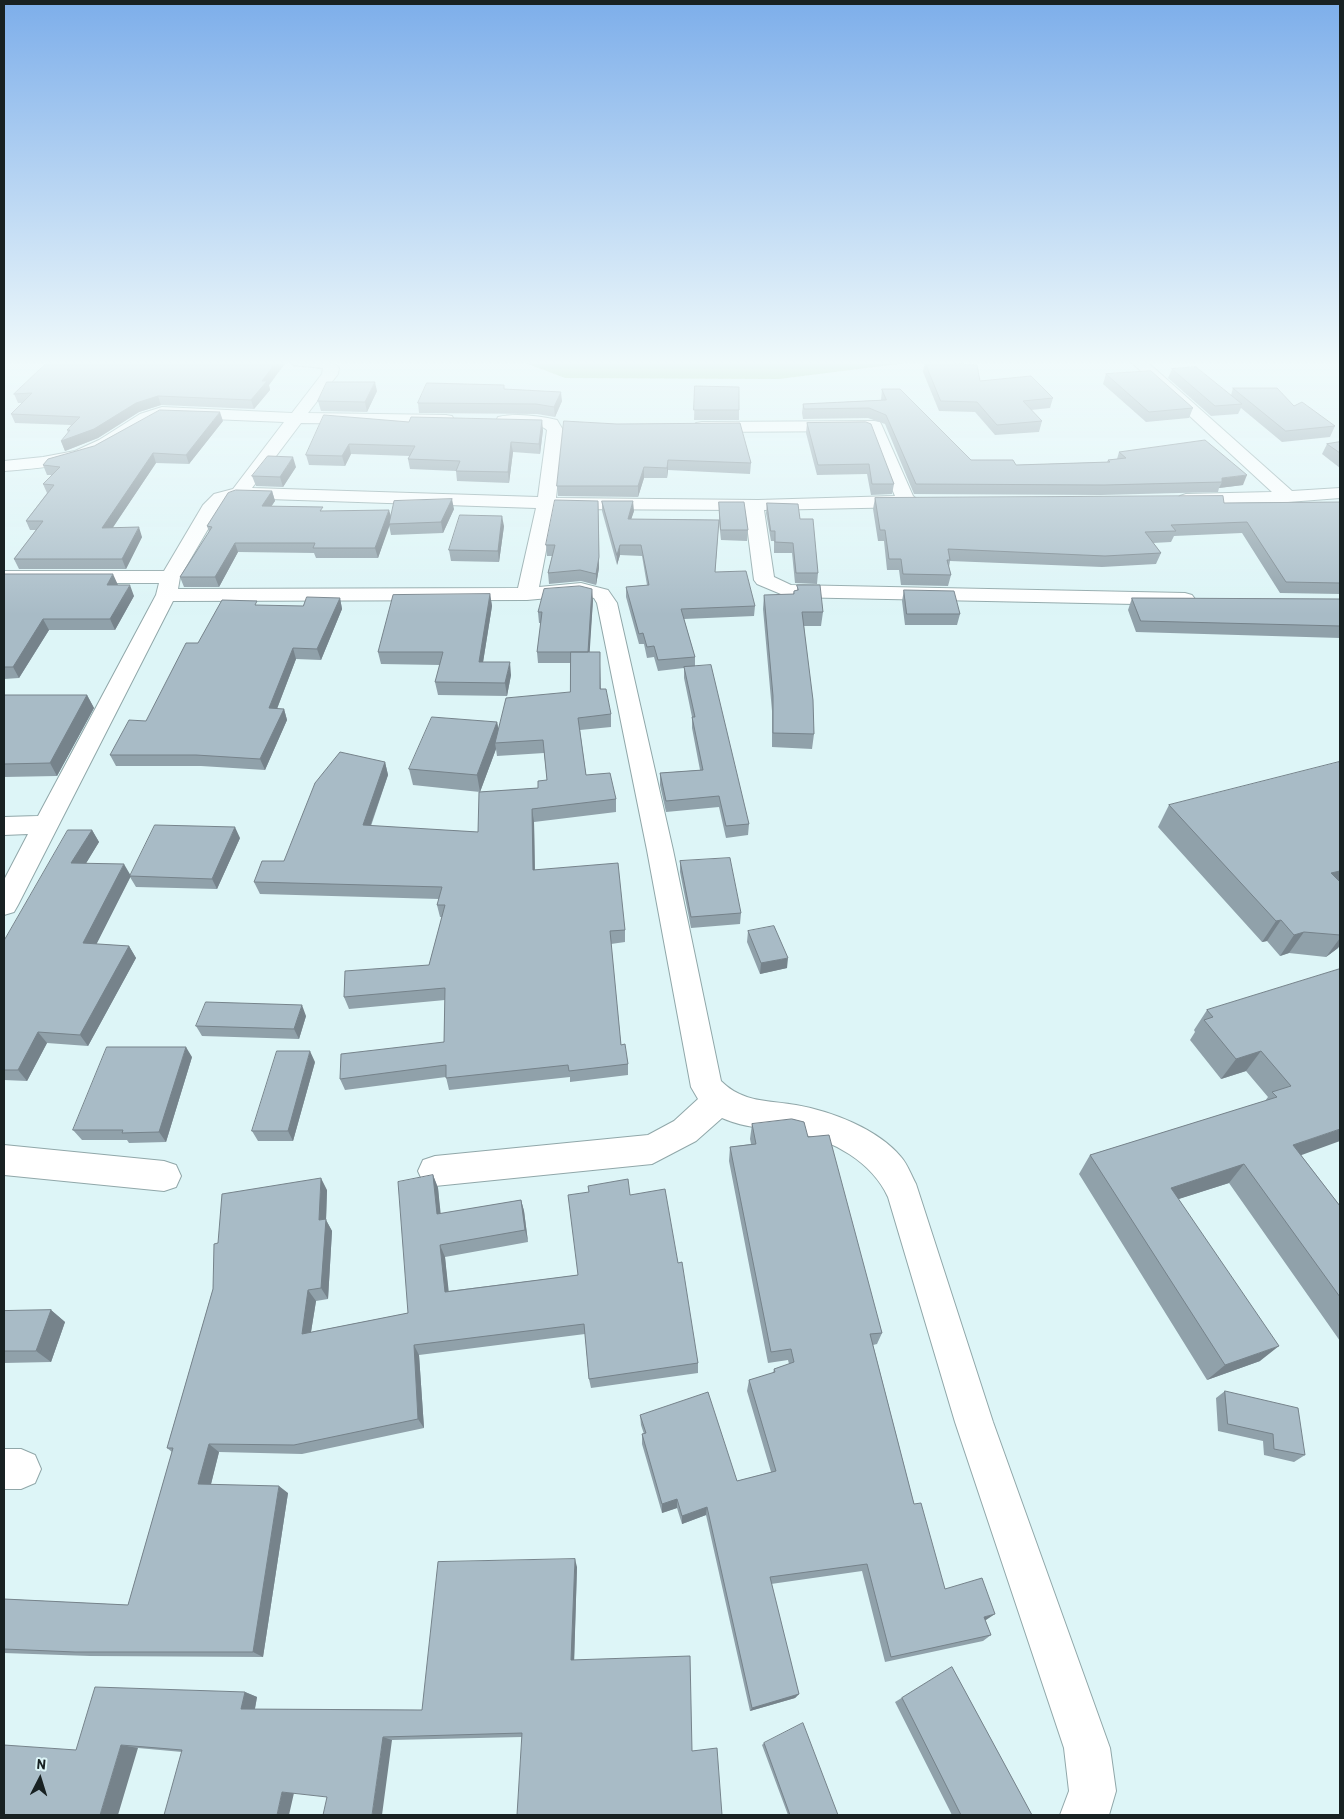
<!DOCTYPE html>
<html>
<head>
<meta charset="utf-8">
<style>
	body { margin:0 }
	#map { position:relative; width:1344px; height:1819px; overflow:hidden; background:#ddf5f7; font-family:Barlow,sans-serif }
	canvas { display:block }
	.frame { position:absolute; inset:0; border:5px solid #182122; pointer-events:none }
	.north { position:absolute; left:15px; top:1754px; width:50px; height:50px; -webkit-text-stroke:4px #ddf5f7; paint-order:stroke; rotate:5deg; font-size:14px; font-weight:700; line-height:20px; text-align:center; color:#182122 }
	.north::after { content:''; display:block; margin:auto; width:18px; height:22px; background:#182122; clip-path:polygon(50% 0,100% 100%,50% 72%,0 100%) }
</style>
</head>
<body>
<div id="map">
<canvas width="1344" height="1819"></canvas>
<div class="frame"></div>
<div class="north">N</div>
</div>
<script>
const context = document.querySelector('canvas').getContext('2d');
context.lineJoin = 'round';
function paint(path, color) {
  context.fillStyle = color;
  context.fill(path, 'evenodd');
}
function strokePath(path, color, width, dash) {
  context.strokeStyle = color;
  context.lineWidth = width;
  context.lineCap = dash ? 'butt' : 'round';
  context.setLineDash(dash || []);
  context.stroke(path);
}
const forest = new Path2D(`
	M518,360H929L779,379L565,378Z`);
const minor = new Path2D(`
	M286,360H331L339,368L338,374L308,413L446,415L452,416L454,420L452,424L446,425L301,423L252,488L538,497L547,430C536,420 512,428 498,425L496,421L498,417C517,413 539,416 557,420L563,430L556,498L758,500L895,496L868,431L702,432L696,431L694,427L696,423L702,422L874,421L880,422L882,426L913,496L919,501L916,505L910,507L764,510L774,577L791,585L1185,593L1192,595L1195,599L1192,603L1185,605L788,597L757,584L754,580L745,510L554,509L539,587L581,583L608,590L617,603L673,850L721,1081C743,1103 768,1100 796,1105C831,1111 878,1129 901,1157C908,1165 911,1175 916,1184L993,1422L1110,1748L1116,1791L1109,1815H1060L1069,1791L1064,1748L955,1422L888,1197C872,1162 833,1140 796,1133C771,1128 746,1129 722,1118L696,1141L652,1164L435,1186L423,1182L418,1171L423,1160L435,1156L648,1135L674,1121L698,1099L691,1087L647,850L597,603L594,598L581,595L527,600L173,601L18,905L14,912L4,915V880L28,834L4,835V817L38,816L156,595L159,583H4V571H164L203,505L214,494L233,489L284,422L163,417C143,423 128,439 109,448C77,466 40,468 4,471V461L43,457L75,451L99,440L140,414L162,407L292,413L322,374L323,368L293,365ZM239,498L536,508L518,588L178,589L180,577L218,512L226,502Z
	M1129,360H1145L1292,491L1340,488V498L1288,502L1180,504L1177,500L1180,496L1186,494L1272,492Z
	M4,1145L164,1161L176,1165L181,1176L176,1187L164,1191L4,1175Z
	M4,1449H21L35,1455L41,1469L35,1483L21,1489H4Z`);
const wall = new Path2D(`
	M50,360H285L286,362L269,385L270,390L254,409L161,405L139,412L98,438L65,451L61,441L68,433L67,430L71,425L15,423L11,414L22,403H18L14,394Z
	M925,362L980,381L1053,398L1050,408L1031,410L1042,421L1039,432L995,435L975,412L939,411L923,372Z
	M1172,369L1231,395L1233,388L1294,406L1335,426L1330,437L1282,442L1241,408L1238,414L1211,416L1168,378Z
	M1106,374L1193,408L1189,418L1146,422L1103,384Z
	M695,386L739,410V420H694Z
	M504,389L562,401L555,417L537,414L419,413L418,403Z
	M882,389L971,460L1016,465L1107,462L1108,460L1117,459L1119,452L1243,485L1219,488L1218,492L1101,495L914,494L885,424L868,418L803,419L802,413L803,404L881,400Z
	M377,391L367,412L321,411L318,401Z
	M223,421L189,464L156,463L112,528L142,537L126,569H19L14,559L36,530H30L26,521L47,493L43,484L52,475H47L43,465Z
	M564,421L751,463L750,474L668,470L667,478H644L638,497L558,496L557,486Z
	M409,422L543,430L540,454L513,452L509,483L457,481L456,471L410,469L408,459L410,456L351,454L345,466L309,465L306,455Z
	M866,422L894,484L892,494L871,495L867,474L817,475L806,433L807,423Z
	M1340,442V468L1322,454L1327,444Z
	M296,467L283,487L256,486L252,476Z
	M272,491L275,501L271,506L324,511L391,516L454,509L443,533L391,535L389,525L378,558H316L314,553L238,552L219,587H184L180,577L209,532L207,526Z
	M875,498L1224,503L1340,502V594L1280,593L1242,533L1174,536L1171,542L1153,543L1161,553L1156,564L1102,567L950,561L949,567L951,575L948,586L901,585L899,570H887L884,541H878L873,509Z
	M598,501L599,568L596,585L581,581L549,584L548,573L552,556H547L546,545Z
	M602,501L634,511L631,519L719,520V502L748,530L747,541L721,540L719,522L715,572L755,606L754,616L684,619L695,657V666L749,824L748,835L726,838L719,807L666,812L660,785V773L700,770L692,728V717L684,678V668L658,671L654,657L647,658L644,644H639L626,597V587L647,585L642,556L620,555L617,565L602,511Z
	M767,503L800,519L818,573L817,584L795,583L792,553H774V541H771L766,513Z
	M504,526L499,562L451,561L449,550Z
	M4,574L118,585L134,596L115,630H49L19,678L4,679Z
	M797,585L823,612L821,626H804L814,734L812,749L772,747V711L763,609L764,595L793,594L794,591L797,590Z
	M904,590L960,614L957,625H905L902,601Z
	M490,594L492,606L483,662L511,675L507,696L438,695L435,682L440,665L381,664L378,652Z
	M340,598L342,609L321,660L296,659L277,709H284L287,720L265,770L201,766H116L110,755L146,721L198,643L259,606H303Z
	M1132,598L1340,599V638L1136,632L1128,610Z
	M593,600L589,652L600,664L601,689L611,714V727L580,730L586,775L616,799V812L534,822L535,870L625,930V942L611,944L621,1045L628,1064V1075L570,1082V1077L449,1090L446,1077L345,1090L340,1079L444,1042L445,1000L349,1009L344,997L429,965L442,917H440L437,905L439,899L260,894L254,882L284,861L385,762L388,775L371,826L478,832L480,792L413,785L409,769L497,722L499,730L570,692V663H538L537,652L541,623H539L538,612ZM496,749L497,756L544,753L547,780L538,788L480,792Z
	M4,695H87L94,708L57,776L4,777Z
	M1340,764V945L1338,948L1326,957L1289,953L1280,956L1267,941L1262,942L1158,827L1169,805Z
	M92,830L99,842L86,863L130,876L240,838L217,889L136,887L130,877L96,944L129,946L136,958L88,1046L47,1043L27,1081L4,1080V941Z
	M680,861L741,913L740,924L691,928L680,872Z
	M748,931L787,968L760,974L747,942Z
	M1340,969L1301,1155L1340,1206V1341L1229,1183L1178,1199L1260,1361L1207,1380L1079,1174L1090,1155L1265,1101L1268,1097L1246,1071L1221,1079L1190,1040L1195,1032L1194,1030L1207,1010Z
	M306,1016L299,1039L202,1036L196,1026Z
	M192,1057L166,1142L129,1143L127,1140H82L73,1130Z
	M315,1062L293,1141H258L252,1131Z
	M752,1124L808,1137L882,1333L877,1344L873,1345L914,1504L945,1589L986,1620H985L991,1635L983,1641L885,1662L862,1571L771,1584L799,1694L795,1698L750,1711L706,1515L682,1524L677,1508L662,1513L642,1444V1434H644L641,1425L640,1415L737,1481L771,1472L747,1391L749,1380L773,1373L774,1369L789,1364L788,1360L768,1363L729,1161L730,1147L751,1144L750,1139Z
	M433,1175L438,1188L440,1214L521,1200L524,1211L528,1242L445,1257L448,1291L578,1275L589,1192L588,1186L630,1195L678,1263L698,1363V1373L591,1388L589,1379L585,1334L419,1355L424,1428L302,1454L219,1452L211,1484L288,1493L263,1657L90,1656L4,1653V1599L128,1605L172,1452L167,1448L213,1289L218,1243L327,1190L326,1220L332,1231L328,1299L316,1301L311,1332L408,1313Z
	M51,1310L65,1322L51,1362L4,1363V1311Z
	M1225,1391L1305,1455L1294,1462L1264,1455L1263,1441L1218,1431L1216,1398Z
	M577,1567L574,1660L692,1751L722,1815L522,1737L392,1740L327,1797L182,1752L138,1748L76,1750L245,1692L257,1697L255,1709L422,1710Z
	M952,1667L1032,1815H952L895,1702Z
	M764,1743L838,1815H788L762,1745Z`);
const shadedWall = new Path2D(`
	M278,360H285L286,362L269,385L270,390L254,409L251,400L262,381Z
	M375,382L377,391L367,412L365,402Z
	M561,392L562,401L555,417L554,407Z
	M158,396L161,405L139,412L98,438L65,451L61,441L136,403Z
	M220,412L223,421L189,464L186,455Z
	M542,420L543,430L540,454L539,444Z
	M511,442L513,452L509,483L508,472Z
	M349,444L351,454L345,466L342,456Z
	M153,453L156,463L106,538L102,528Z
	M293,457L296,467L283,487L280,477Z
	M668,460V470L667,478V468Z
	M644,467V478L638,497V486Z
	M1247,475L1243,485L1219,488L1222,482V478Z
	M272,491L275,501L265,516L262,506Z
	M452,499L454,509L443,533L441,522Z
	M598,501L599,568L596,585V574Z
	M633,501L634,511L628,529V519Z
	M389,510L392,519L378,558L375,548Z
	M502,516L504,526L499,562L498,551Z
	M139,527L142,537L126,569L122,559Z
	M235,543L238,552L219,587L215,577Z
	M620,545V555L617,565V555Z
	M113,574L118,585L112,596L107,585Z
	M130,585L134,596L115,630L110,619Z
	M592,589L593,600L589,663L588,652Z
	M490,594L492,606L481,675L479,662Z
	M340,598L342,609L321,660L317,649Z
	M43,619L49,630L19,678L13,667Z
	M293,648L296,659L273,719L269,708Z
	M510,662L511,675L507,696L505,683Z
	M87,695L94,708L57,776L50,763Z
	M284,709L287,720L265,770L260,759Z
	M497,722L500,739L495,743L496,749L480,792L477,775Z
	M385,762L388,775L366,838L363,825Z
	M532,809L534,822L535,882L533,870Z
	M235,827L240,838L217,889L212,879Z
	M92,830L99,842L79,875L71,863Z
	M124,864L131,876L91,955L83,943Z
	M1340,871V888L1331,873Z
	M1281,920L1267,941L1262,942L1276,921Z
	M1304,932L1289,953L1280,956L1294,935Z
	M1340,938V945L1338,948L1326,957Z
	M129,946L136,958L88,1046L80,1035Z
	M788,958L787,968L760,974L761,963Z
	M302,1005L306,1016L299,1039L294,1029Z
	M38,1032L47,1043L27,1081L18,1070Z
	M186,1047L192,1057L166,1142L159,1132Z
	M310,1051L315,1062L293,1141L288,1131Z
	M1261,1051L1246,1071L1221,1079L1236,1059Z
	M1340,1129V1141L1277,1164L1293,1145Z
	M1244,1164L1229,1183L1157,1206L1171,1188Z
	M433,1175L438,1188L442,1226L437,1214Z
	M321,1178L327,1190L326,1220L332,1231L328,1299L321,1288L319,1220Z
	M521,1200L524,1211L528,1242L525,1230Z
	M440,1245L445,1257L450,1303L445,1292Z
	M308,1290L316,1301L309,1344L302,1334Z
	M51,1310L65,1322L51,1362L36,1351Z
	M414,1345L419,1355L424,1428L418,1419Z
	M1279,1346L1260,1361L1207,1380L1225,1365Z
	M209,1444L219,1452L209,1492L198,1484Z
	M279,1486L288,1493L263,1657L253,1652Z
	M677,1499V1508L662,1513V1504Z
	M707,1507L706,1515L682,1524V1516Z
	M575,1559L577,1567L574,1665L571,1660Z
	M995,1614L986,1620L975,1623L984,1617Z
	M245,1692L257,1697L254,1713L241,1709Z
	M799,1694L795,1698L750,1711L752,1708Z
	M383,1737L392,1740L382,1815H372Z
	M121,1745L138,1748L118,1815H100Z
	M282,1792L294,1793L289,1815H277Z`);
const building = new Path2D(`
	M50,360H278L262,381H267L251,400L158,396L136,403L94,429L61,441L70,430H67L80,417L11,414L32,393L14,394Z
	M925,362L977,365L980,381L1031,376L1053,398L1023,401L1042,421L997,425L977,402L941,401Z
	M1196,367L1242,404L1215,406L1172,369Z
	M1151,371L1193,408L1149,412L1106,374Z
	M327,382H375L365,402L318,401Z
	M427,383L504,385V389L561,392L554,407L536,404L418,403Z
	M695,386L739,387V410H694Z
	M1233,388H1277L1294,406L1302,402L1335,426L1286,431Z
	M882,389H900L971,460H1013L1016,465L1110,462L1108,460L1126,458L1119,452L1205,440L1247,475L1222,478V482L1104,485L916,484L886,415L869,408L804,409L803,404L886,400Z
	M160,410L220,412L186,455L153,453L102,528L139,527L122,559H14L43,521H26L54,485L43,484L60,467L43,465L48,459L94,446Z
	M324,415L409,422L411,417L542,420L539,444L511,442L508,472L456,471L460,461L408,459L415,446L349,444L342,456L306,455Z
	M564,421L617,424L740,423L751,463L668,460L667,468L644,467L638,486H557Z
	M866,422L871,424L894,484H872L869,464L818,465L807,423Z
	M1340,442V453L1327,444Z
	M268,456L293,457L280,477L252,476Z
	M236,490L272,491L262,506L323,507L320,511L389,510L375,548H313L315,543H235L215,577H180L212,527L207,526L228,493Z
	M1223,496L1224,503L1340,502V583L1286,582L1247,522L1171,525L1176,531L1145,532L1161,553L1105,556L948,549L950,560H947L951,575L903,574L901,559H889L885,530H880L875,498Z
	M452,499L441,522L389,524L394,501Z
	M555,500L598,501L599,557L596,574L580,570L548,573L555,545H546Z
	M602,501H633L628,519L719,520L715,572L746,571L755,606L681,609L695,657L658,660L654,646L647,647L643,633L639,634L626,587L649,585L641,545H620L617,555Z
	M719,502H744L748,530H721Z
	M767,503L798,504L800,519H813L818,573H796L793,543L775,542V531H771Z
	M460,515L502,516L498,551L449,550Z
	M4,574H113L107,585H130L110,619H43L13,667H4Z
	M797,585H820L823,612H802L813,700L814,734L773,733V696L764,595L794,594V591L798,590Z
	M580,586L592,589L588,652H537L542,612H538L544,589Z
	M904,590L954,591L960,614H907Z
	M490,594L479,662H510L505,683L435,682L443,652H378L393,595Z
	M307,597L340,598L317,649L293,648L269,708L284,709L260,759L196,755H110L129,720L146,721L186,643H198L222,600L257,601L255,605L303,606Z
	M1132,598L1340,599V626L1141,621Z
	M571,652H600V689H606L611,714L578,718L586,775L610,773L616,799L532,809L533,870L618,863L625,930L610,931L621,1045L625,1044L628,1064L569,1071L568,1065L446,1078V1065L340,1079L341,1054L444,1042L445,988L344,997L345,971L429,965L445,905H437L442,887L254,882L262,861H284L315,783L340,752L385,762L363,825L478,832L479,792L538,788V781L547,780L543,740L495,743L506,698L570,692Z
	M711,665L749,824L726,826L719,796L666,801L660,773L703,770L692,717H695L684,667Z
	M4,695H87L50,763L4,764Z
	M432,717L497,722L477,775L409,769Z
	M1339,762L1340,764V871L1331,873L1340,882V935L1304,932L1294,935L1281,920L1276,921L1169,805Z
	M155,825L235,827L212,879L130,876Z
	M68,830H92L71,863L124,864L83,943L129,946L80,1035L38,1032L18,1070H4V941Z
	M730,858L741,913L691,917L680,861Z
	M774,926L788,958L761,963L748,931Z
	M1340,969V1129L1293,1145L1340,1206V1297L1244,1164L1171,1188L1279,1346L1225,1365L1090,1155L1277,1097L1272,1092L1291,1086L1261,1051L1236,1059L1204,1020L1213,1017L1207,1010Z
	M206,1002L302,1005L294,1029L196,1026Z
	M107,1047H186L159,1132L122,1133L123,1130H73Z
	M277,1051H310L288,1131H252Z
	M792,1119L804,1122L808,1137L829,1135L882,1333L870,1334L914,1504L921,1503L945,1589L982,1578L995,1614L984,1617L991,1635L891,1657L867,1564L770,1577L799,1694L752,1708L707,1507L682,1516L677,1499L662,1504L642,1434L646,1433L640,1415L708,1392L737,1481L776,1471L749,1380L775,1372L774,1369L794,1362L791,1349L771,1352L730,1147L756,1144L752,1124Z
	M433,1175L437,1214L521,1200L525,1230L440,1245L445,1292L578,1275L568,1195L589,1192L588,1186L628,1179L630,1195L665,1189L678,1263L682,1262L698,1363L589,1379L584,1324L414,1345L418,1419L294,1445L209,1444L198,1484L279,1486L253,1652H75L4,1649V1599L128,1605L173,1448H167L213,1289L214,1244L218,1243L222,1194L321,1178L319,1220L326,1219L321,1288L308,1290L302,1334L408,1313L398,1182Z
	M51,1310L36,1351H4V1311Z
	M1225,1391L1298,1408L1305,1455L1274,1449L1273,1434L1228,1424Z
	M575,1559L571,1660L690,1656L692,1751L717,1748L722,1815H517L522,1733L383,1737L372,1815H323L327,1797L282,1792L277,1815H164L182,1750L121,1745L100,1815H4V1745L76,1750L95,1687L245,1692L241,1709L422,1710L438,1562Z
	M952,1667L1032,1815H961L902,1698Z
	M803,1723L838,1815H790L764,1743Z`);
paint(forest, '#94cb84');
strokePath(minor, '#90a7a9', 2);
paint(minor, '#fff');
paint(wall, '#90a1aa');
paint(shadedWall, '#76838b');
paint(building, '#a8bbc6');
strokePath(building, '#76838b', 1);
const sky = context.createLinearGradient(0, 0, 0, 615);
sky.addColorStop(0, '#7daeea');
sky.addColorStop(0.59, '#f0fafb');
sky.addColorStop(1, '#f0fafb00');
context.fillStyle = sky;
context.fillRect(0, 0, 1344, 615);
</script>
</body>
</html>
